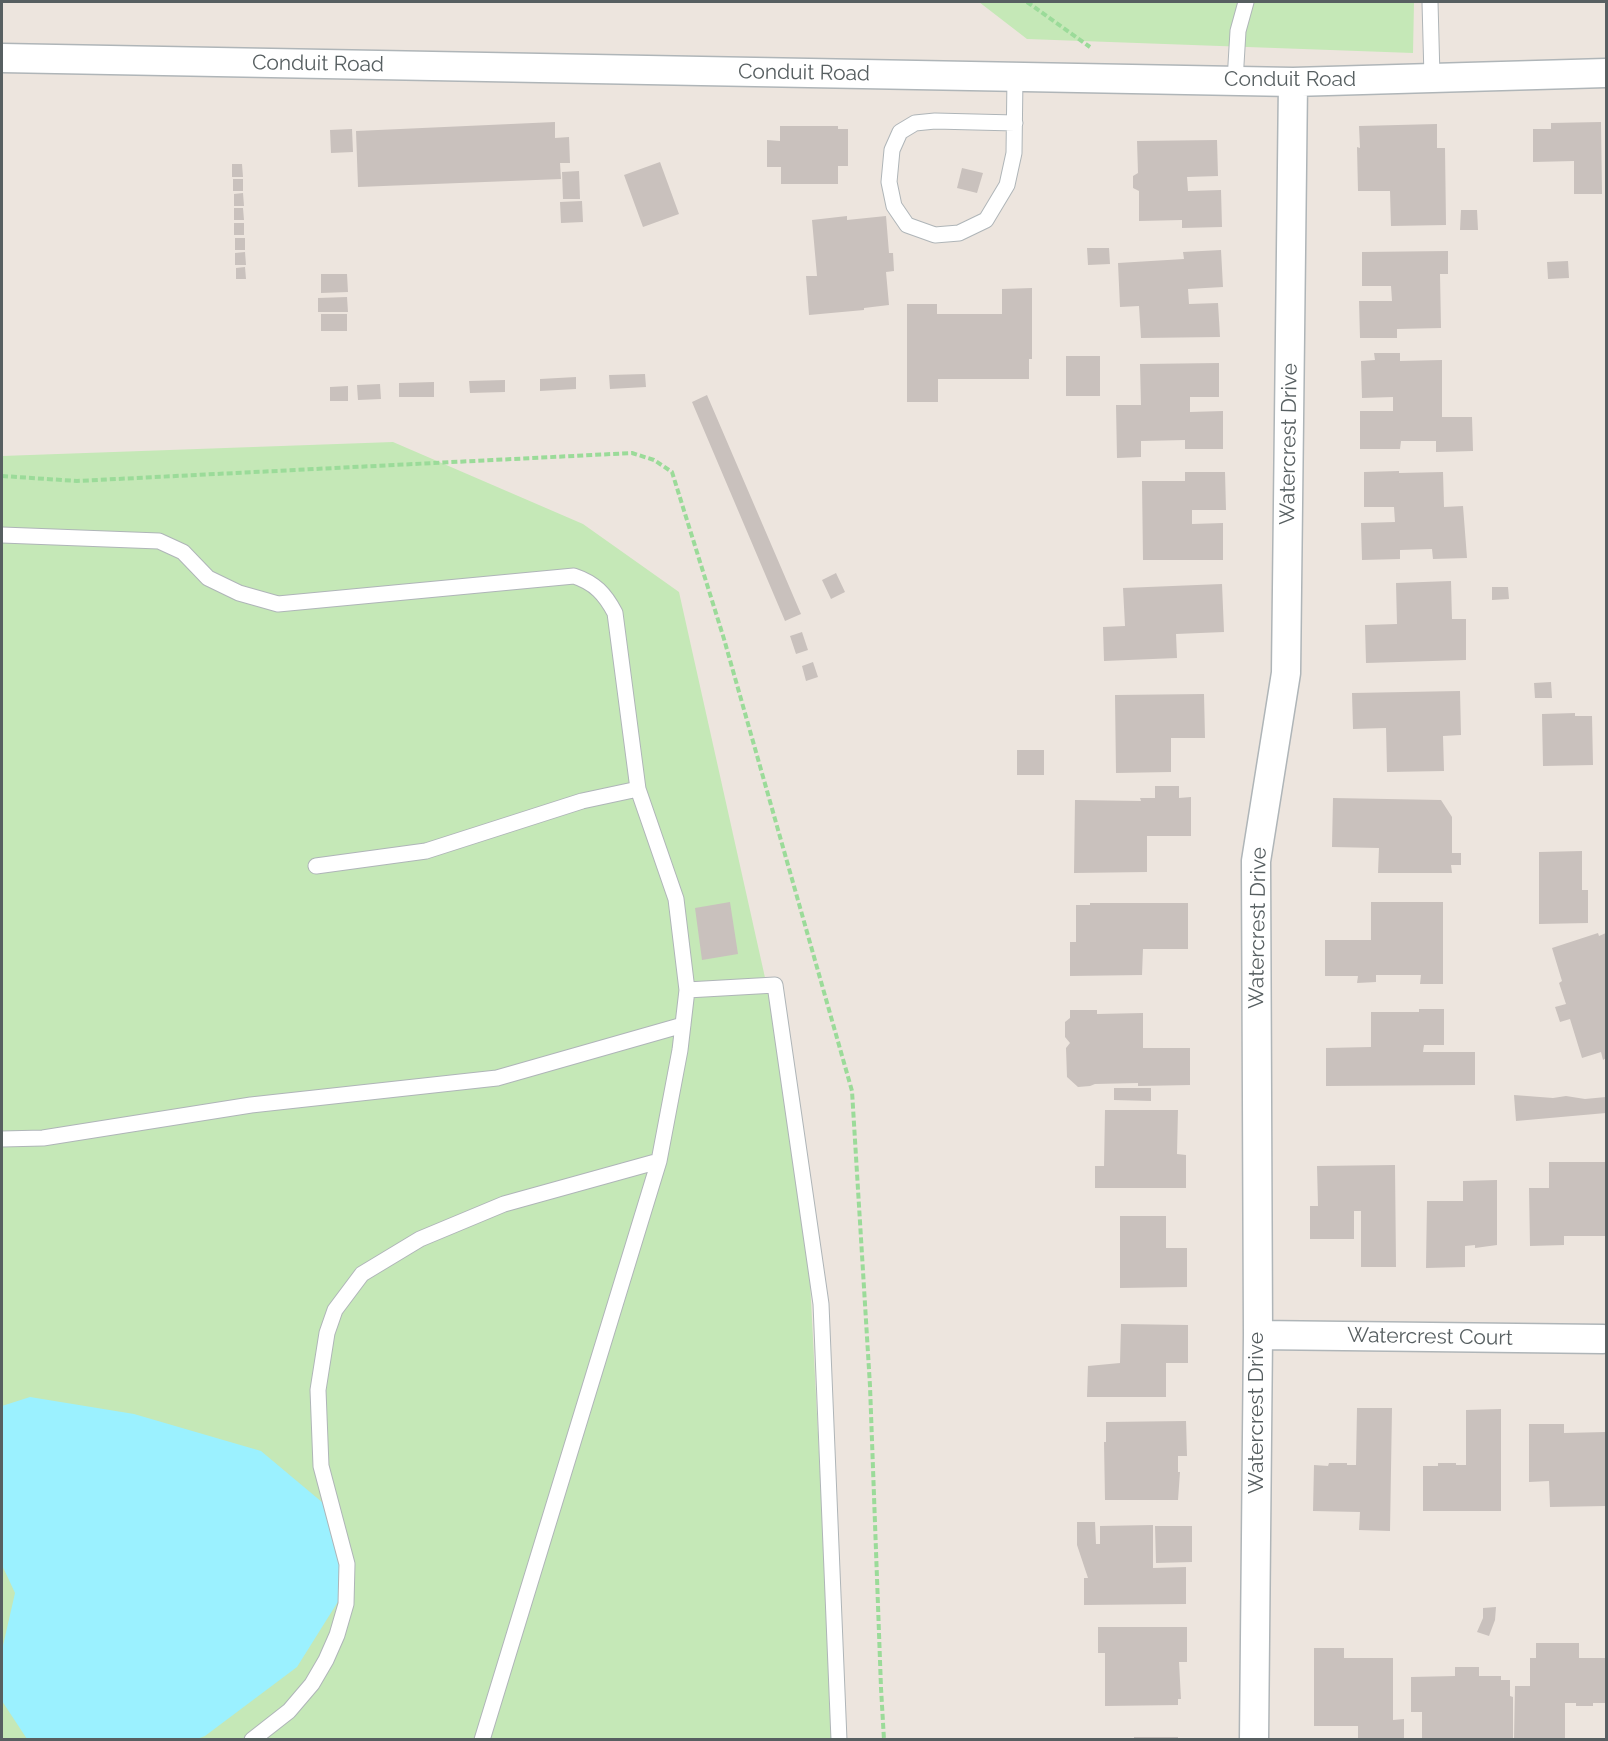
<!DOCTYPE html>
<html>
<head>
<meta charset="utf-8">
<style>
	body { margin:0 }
	#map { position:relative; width:1608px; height:1741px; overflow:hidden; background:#ede5de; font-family:Raleway,sans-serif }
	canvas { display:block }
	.frame { position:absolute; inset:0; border:3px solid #575f61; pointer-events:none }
</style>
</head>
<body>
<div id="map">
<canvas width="1608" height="1741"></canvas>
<div class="frame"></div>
</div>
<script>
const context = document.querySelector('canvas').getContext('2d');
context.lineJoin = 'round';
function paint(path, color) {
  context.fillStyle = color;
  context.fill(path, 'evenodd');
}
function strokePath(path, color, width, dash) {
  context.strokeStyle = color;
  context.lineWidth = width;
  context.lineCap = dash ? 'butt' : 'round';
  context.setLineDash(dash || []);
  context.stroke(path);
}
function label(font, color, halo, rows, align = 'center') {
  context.font = font + ' Raleway,sans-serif';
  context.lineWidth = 6;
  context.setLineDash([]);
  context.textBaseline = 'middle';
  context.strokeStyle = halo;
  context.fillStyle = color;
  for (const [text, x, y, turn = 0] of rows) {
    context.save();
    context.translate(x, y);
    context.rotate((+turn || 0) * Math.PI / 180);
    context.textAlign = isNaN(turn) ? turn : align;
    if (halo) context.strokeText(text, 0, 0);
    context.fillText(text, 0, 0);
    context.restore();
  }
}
const green = new Path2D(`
	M979,2H1414L1413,53L1027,39Z
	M393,442L583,524L679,592L803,1148L834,1739H2V456Z`);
const water = new Path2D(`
	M30,1397L134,1414L261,1451L341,1518L339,1600L297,1667L205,1736L197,1739H27L2,1701V1650L15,1593L2,1565V1406Z`);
const building = new Path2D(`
	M555,122V138L569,137L570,163H560L561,179L358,187L356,131Z
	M1601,122L1602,194H1574V161L1533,162V129H1551V123Z
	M1437,124V148H1445L1446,225L1391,226L1390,191H1358L1357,147L1360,148L1359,126Z
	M780,126H838V129H848V166H838V184H781V167H767V140L780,141Z
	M352,129L353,152L331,153L330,130Z
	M1217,140L1218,176L1187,177L1188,191L1221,190L1222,227L1182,228V220L1139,221V191L1133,188V176L1138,173L1137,141Z
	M660,162L679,214L643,227L624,175Z
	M232,164H242L243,177H232Z
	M962,168L983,173L977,193L957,188Z
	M579,171L580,199H563L562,172Z
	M233,179H243V191H233Z
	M243,193L244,206H234V194Z
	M582,201L583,222L561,223L560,202Z
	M234,208H243L244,220H234Z
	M1461,210H1477L1478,230H1460Z
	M847,216V220L886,216L889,253H893L894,271L886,272L889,305L864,308V310L809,315L806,276H817L812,220Z
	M234,223H244V235H234Z
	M235,238H245V250H235Z
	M1087,248H1109L1110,264L1088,265Z
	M1221,250L1223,287L1188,289L1189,304L1218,303L1220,337L1141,338L1139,306L1120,307L1118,263L1184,259L1183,252Z
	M1448,251V274H1440L1441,328L1397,329V338H1360L1359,301H1392L1391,286H1362V252Z
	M245,252L246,265H235V253Z
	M1568,261L1569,278L1548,279L1547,262Z
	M245,267L246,279H236V268Z
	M321,274H347L348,292L321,293Z
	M1032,288V359H1029V379H938V402H907V304H937V314H1002V289Z
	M347,297L348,312H318V298Z
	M321,314H347V331H321Z
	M1374,353H1400V361L1442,360V417H1472L1473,451L1436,452V441H1401L1400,449H1360V411H1393V397L1362,398L1361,361L1375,360Z
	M1066,356H1100V396H1066Z
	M1219,363V397H1190V412L1223,411V449H1185V440L1141,441V457L1117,458L1116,405H1141L1140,364Z
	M645,374L646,387L610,389L609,375Z
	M576,377V389L540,391V379Z
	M505,380V392L470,393L469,381Z
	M434,382V397H399V383Z
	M380,384L381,399L358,400L357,385Z
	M348,386V401H330V387Z
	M707,395L801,614L785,621L692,402Z
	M1399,471V473L1443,472L1444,507L1463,506L1467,558L1433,559L1432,549L1400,550V559L1362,560L1361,523L1395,522L1394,507H1364V472Z
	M1185,472H1225L1226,510H1192V524L1223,523V560H1143L1142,481H1185Z
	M836,573L845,592L831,599L822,580Z
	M1451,581L1452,619H1466V660L1366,663L1365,625L1397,624L1396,583Z
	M1222,584L1224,632L1176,634L1177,658L1104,661L1103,627L1125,626L1123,588Z
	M1492,587H1508L1509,599L1492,600Z
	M802,632L808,650L796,654L790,636Z
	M813,662L818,677L806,681L802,666Z
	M1551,682L1552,698H1535L1534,683Z
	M1460,691L1461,735L1443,736L1444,771L1387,772L1386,728L1353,729L1352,693Z
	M1204,694L1205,738H1171V772L1116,773L1115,695Z
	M1575,713V716H1592L1593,765L1543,766L1542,714Z
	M1017,750H1044V775H1017Z
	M1155,786H1179V798L1191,797V836H1147V872L1074,873L1075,800L1141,801L1140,798H1155Z
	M1333,798L1441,800L1452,817V853H1461V865H1451L1452,873H1378L1379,848L1332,847Z
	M1582,851V890H1588V923L1539,924V852Z
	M730,902L738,954L702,960L695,908Z
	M1371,902H1443V984H1420L1421,975H1376V982L1357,983L1358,976H1325V940H1371Z
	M1090,903H1188V949H1143L1142,975L1070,976V942H1076V905H1090Z
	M1598,933L1599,936L1606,933V1058L1603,1060L1601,1052L1582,1058L1570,1019L1560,1022L1555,1007L1566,1004L1559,983L1562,981L1552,948Z
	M1419,1009H1444V1045H1424L1423,1052H1475V1085L1326,1086V1048L1371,1047V1012H1419Z
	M1070,1010H1097V1014L1143,1013V1048H1190V1085L1138,1086V1083L1095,1084L1090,1086L1078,1087L1067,1077L1066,1048L1070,1043L1065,1037V1022L1070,1018Z
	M1114,1088H1151V1101L1114,1100Z
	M1514,1095L1553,1098L1566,1096L1585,1099L1606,1097V1113L1516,1121Z
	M1105,1110H1178L1177,1154L1186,1155V1188H1095V1166H1104Z
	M1549,1162H1606V1236H1564V1245L1530,1246L1529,1188H1549Z
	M1395,1165L1396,1267H1361V1211H1354V1239H1310V1206H1318L1317,1166Z
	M1497,1180V1245L1475,1248V1245L1465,1246V1267L1426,1268L1427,1201H1463V1181Z
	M1120,1216H1166V1248H1187V1287L1120,1288Z
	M1121,1324L1188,1325V1363H1166V1397H1087L1088,1366L1120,1363Z
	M1357,1408H1392L1390,1531L1359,1530L1360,1512L1313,1511L1314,1465L1328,1466L1329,1463H1347V1465H1356Z
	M1501,1409V1511H1423V1466H1438V1463H1456V1465H1466V1410Z
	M1186,1421L1187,1456H1178V1472H1180L1178,1500H1105L1104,1442H1106V1422Z
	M1529,1424H1564V1433L1606,1432V1506L1550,1507L1549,1481L1529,1482Z
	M1077,1522H1095L1096,1544H1100V1526L1153,1525V1568L1186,1567V1604L1084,1605V1578H1088L1077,1545Z
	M1155,1526H1192V1562L1156,1563Z
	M1496,1607L1495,1620L1489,1636L1477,1632L1483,1618V1608Z
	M1098,1627H1187V1662H1179L1181,1699H1178V1705L1105,1706V1653H1098Z
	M1536,1643H1579V1658H1606V1703H1593V1706H1576V1703H1565V1740H1514L1515,1686H1530V1658H1536Z
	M1314,1648H1344V1658H1393V1720L1404,1719V1740H1358V1726H1314Z
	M1455,1667H1479V1676H1501V1680H1510V1696L1513,1697V1740H1422V1712H1411V1677L1455,1676Z
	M1134,1737H1178V1740H1134Z`);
const path = new Path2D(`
	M1027,2L1090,47
	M2,476L77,481L632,453L654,460L672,472L724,639L852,1091L870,1386L881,1688L884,1740`);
const lane = new Path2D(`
	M1430,2L1432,77
	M1235,81L1238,31L1246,2
	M1015,123L935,121L915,123L900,132L892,150L889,182L894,206L907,225L935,235L959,233L986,220L1007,185L1014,153L1015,77
	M2,535L159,541L183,552L208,578L239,593L278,604L574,576C595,583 605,594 615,613L638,789L676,899L687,990L680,1050L659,1161L482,1740
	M316,866L426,851L582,801L638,789
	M687,990L775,985L821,1304L839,1740
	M2,1139L43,1138L251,1105L497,1078L683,1025
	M252,1740L289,1711L312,1684L326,1660L337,1635L346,1604L347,1564L321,1466L318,1390L327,1333L335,1310L362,1274L420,1239L504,1204L659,1161`);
const street = new Path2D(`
	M2,58L1293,82L1606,73
	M1258,1335L1603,1339
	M1254,1740L1258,1335L1256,861L1286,673L1293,82`);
const streetNames = [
	["Conduit Road",318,64,1],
	["Conduit Road",804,73,1],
	["Conduit Road",1290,80],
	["Watercrest Drive",1289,444,-89],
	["Watercrest Drive",1258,928,-89],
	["Watercrest Court",1430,1337,1],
	["Watercrest Drive",1257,1413,-90]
];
paint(green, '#c5e8b7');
paint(water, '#9bf1ff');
paint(building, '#c9c1bd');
strokePath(lane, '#afb5b8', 17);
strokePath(street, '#afb5b8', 31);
strokePath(path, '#9bdb99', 4, [6, 3]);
strokePath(lane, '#fff', 15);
strokePath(street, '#fff', 28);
label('21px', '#575f61', '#fff', streetNames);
</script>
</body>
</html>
